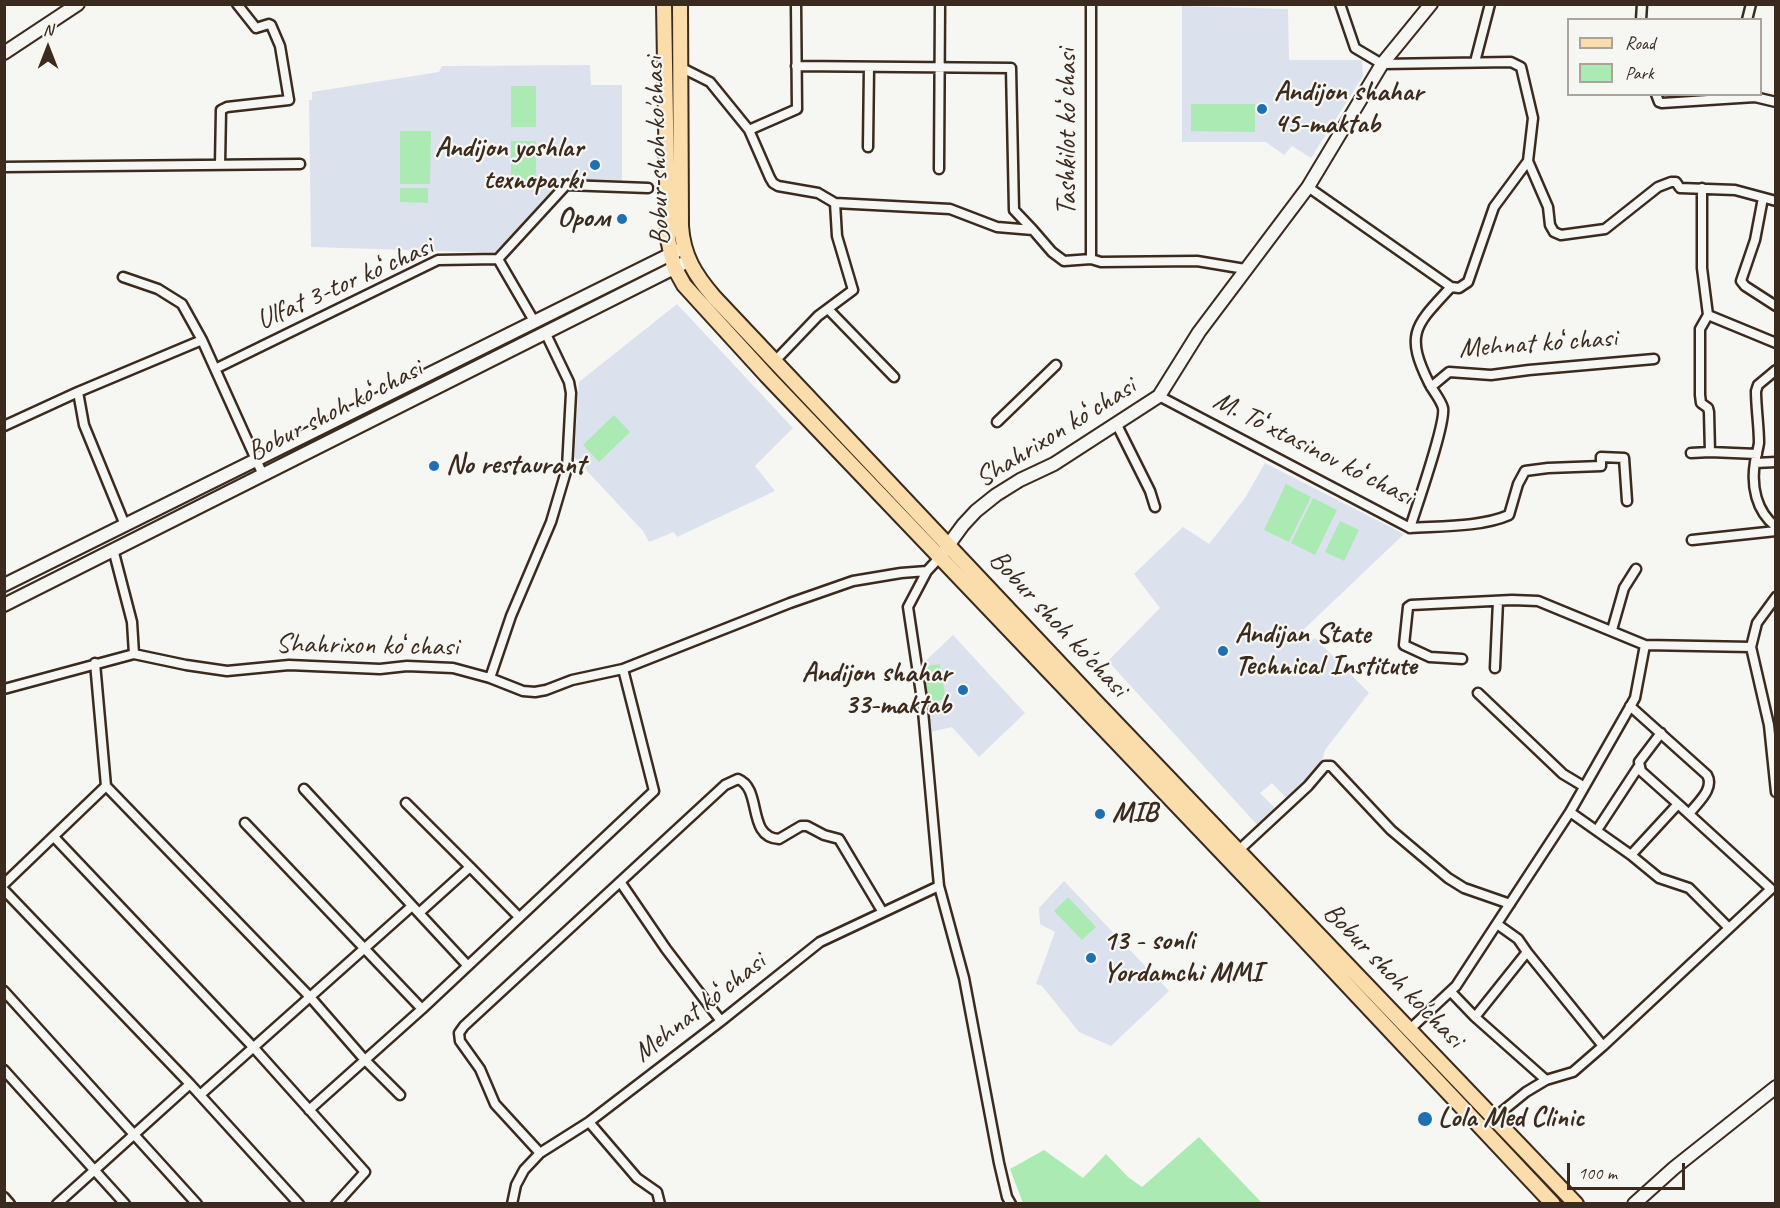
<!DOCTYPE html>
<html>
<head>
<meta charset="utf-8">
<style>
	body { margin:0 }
	#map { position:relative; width:1780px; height:1208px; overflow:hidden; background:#f6f6f2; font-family:Caveat,sans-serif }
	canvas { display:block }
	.frame { position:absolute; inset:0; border:6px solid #3b2a1e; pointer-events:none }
	.legend { position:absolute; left:1567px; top:18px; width:195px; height:78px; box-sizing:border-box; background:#f6f6f2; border:2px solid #aba49d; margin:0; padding:8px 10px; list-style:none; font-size:18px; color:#3b2a1e }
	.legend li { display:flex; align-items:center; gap:12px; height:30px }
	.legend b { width:30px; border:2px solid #aba49d }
	.north { position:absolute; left:18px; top:18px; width:60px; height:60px; -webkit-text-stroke:4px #f6f6f2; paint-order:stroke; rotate:0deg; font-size:16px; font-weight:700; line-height:24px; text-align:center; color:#3b2a1e }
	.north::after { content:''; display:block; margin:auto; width:21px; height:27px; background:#3b2a1e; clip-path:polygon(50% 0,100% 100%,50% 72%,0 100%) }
	.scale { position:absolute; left:1567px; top:1163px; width:118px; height:27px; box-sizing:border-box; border:3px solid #3b2a1e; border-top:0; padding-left:8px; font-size:18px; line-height:21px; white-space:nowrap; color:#3b2a1e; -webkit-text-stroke:4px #f6f6f2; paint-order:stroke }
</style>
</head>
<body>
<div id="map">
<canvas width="1780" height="1208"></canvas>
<div class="frame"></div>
<ul class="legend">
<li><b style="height:8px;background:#faddab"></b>Road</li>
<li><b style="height:16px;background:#abeab2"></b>Park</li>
</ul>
<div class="north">N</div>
<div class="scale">100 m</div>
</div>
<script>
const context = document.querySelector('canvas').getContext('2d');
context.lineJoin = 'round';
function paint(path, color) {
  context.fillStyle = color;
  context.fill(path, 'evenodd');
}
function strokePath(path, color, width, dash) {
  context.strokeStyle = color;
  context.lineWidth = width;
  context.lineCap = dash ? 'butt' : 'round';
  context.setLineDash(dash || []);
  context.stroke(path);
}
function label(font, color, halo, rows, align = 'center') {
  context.font = font + ' Caveat,sans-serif';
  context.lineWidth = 4.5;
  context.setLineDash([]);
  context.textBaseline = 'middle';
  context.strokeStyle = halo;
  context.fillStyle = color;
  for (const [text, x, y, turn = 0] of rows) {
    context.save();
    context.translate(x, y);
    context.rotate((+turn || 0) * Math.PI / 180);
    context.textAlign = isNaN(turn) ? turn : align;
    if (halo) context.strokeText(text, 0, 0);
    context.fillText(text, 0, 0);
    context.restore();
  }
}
const built = new Path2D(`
	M1182,6L1288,9L1289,60H1362L1363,76L1311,158L1292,146L1284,155L1266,142H1182Z
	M590,65L591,85H622V185H564L503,253L311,247L309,100H312V92L439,72L442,66Z
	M677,304L793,428L755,466L775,491L677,537L674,532L649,542L643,531L574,457L579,382Z
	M1265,463L1404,534L1302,631L1311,641L1315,638L1369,693L1325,750L1321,765L1287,799L1272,783L1260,793L1276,809L1259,827L1108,661L1160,608L1134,574L1183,527L1209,544L1245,498Z
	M953,635L1025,713L979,757L952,727L930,732L920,666Z
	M1064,881L1169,991L1111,1046L1079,1032L1042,986L1036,984L1055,932L1040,924L1039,908Z`);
const green = new Path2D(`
	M511,86H536V127H511Z
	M1191,104H1255V132L1191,131Z
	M400,131H431L430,184H400Z
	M511,141H536V181H511Z
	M400,188H428V203L400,202Z
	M614,415L630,432L599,462L583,445Z
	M1286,484L1311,497L1289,542L1264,530Z
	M1313,498L1337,510L1315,555L1291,543Z
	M1340,521L1359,530L1344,561L1325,552Z
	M940,664L946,699L928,702L922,667Z
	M1068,897L1096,927L1082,940L1054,911Z
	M1199,1137L1262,1203H1023L1010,1169L1044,1150L1083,1178L1106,1154L1128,1177L1142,1187Z`);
const street = new Path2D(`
	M1091,4V259
	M1340,4L1355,48L1382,64L1511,62L1521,67L1533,118L1528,161L1494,207L1468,282L1459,288L1451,287C1416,325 1404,333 1429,383C1433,391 1441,400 1443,408C1446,424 1416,508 1410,528
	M1641,20L1642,4
	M1747,20L1751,4
	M1475,62L1490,4
	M796,66L1011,68L1014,210L1033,230
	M680,67L710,82L749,130L770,178L773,183L778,186L818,193L835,203L950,209L997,227L1033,230L1052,252L1064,261L1091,259L1101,262L1197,261L1245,269
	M1656,94L1659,102L1662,103L1755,97L1776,102
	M749,130L797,109L796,4
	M868,147L869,67
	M1528,161L1548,207L1550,225L1554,232L1561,235L1605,229L1658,187L1671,182H1676L1680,188L1735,190L1776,201
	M220,165L221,110L227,107L289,100L280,46L271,25L269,24L256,28L237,4
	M4,167L300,164
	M939,169L940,4
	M1308,187L1451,287
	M1702,188V268L1708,315L1776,343
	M1763,198L1755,240L1741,281L1745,286L1776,306
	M498,259L566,185L648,188
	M498,259L534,321
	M123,277L158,289L182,304L202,340
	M828,309L894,377
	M1708,315L1700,329V395L1701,403L1708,408L1709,412L1710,452L1757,454
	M775,361L818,316L853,290L837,236L835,203
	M215,369L438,260L498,259
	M1776,370L1758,385L1756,391C1756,408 1759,426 1759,443C1758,450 1756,456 1755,462C1751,486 1756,511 1776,527
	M1431,387L1449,372L1491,375L1529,370L1654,359
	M78,392L84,425L125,525
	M1159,396L1410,528
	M997,422L1056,365
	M1117,425L1150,491L1155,507
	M4,426L78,392L202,340L263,475
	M1691,453L1710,452
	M1755,463L1776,462
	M1410,528C1440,526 1482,527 1509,515L1518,484L1525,471L1548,468L1601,466V457L1624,458L1627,501
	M1692,540L1776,531
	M113,549L132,622L134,654
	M1776,597L1757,623L1751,647L1769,725L1776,792
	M1612,630L1624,588L1636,569
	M1462,659L1430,657L1404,645L1408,607L1411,605L1512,600L1538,601L1645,645
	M95,663L106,786
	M1495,668L1498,601
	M490,678L511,616L551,522L567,468L571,393L569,382L545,332
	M4,689L134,654L186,665L227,671L289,665L380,669L407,666L453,668L490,678L523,691L535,692L546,690L572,680L623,669L790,603L853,581L901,573L927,571
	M1478,693L1563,774L1583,786
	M1630,706L1707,775C1715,789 1697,803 1689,814
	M1661,733L1639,762L1641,771L1678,804
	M304,789L468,966
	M406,803L470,867
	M245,823L422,1009
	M1597,830L1639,766
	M54,837L254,1048L365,1172L336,1204
	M1239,850L1308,786L1325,766H1331L1391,830L1448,878L1464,888L1510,904
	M1631,855L1659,878L1689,888L1729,928
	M621,883L666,949L721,1021
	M4,884L106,786L311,998L364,1059L400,1095
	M939,886L964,978L999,1163L1007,1197L1011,1204
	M4,890L190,1084L299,1204
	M419,913L470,867L519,917
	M1497,924L1518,939L1527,952
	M4,991L197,1204
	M1451,992L1475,1017L1527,952L1603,1046L1771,889L1678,804L1631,855L1570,812
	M1475,1017L1546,1080
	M1409,1030L1456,986L1570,812L1635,698L1645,645L1751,647
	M4,1070L125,1204
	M200,1095L412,906
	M309,1110L422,1009L654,791L623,669
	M1494,1118L1526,1092L1546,1080L1573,1072L1603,1046
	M589,1122L637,1178L657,1192L660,1204
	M540,1153L495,1104L480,1069L460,1041L459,1033L464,1026L725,785L738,779C763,789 746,837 779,839L801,826H807L824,835L839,839L882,911
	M4,1197L10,1204
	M57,1204L190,1084
	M512,1204L516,1185L524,1170L540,1153L589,1122L721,1021L820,942L939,886L922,700L908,607L927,571L940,557`);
const secondary = new Path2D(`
	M4,53L78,4
	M944,551L963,525L976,511L996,495L1020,480L1054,464L1159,396L1199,332L1308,187L1382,64L1431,4
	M4,585L683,248
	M4,605L688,261
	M1634,1204L1674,1168L1776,1087`);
const primary = new Path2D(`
	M664,4L668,239L674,267L684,285L767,376L1271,904L1553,1204
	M680,4L681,226C683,256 695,275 714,297L1094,700L1576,1204`);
const markers = [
	[1262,109,6,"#1f6fb2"],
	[595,165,6,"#1f6fb2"],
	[622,219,6,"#1f6fb2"],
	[434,466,6,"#1f6fb2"],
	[1223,651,6,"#1f6fb2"],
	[963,690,6,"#1f6fb2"],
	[1100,814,6,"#1f6fb2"],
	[1091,958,6,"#1f6fb2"],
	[1425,1119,8,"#1f6fb2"]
];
const poiNames = [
	["Andijon shahar",1274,93],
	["45-maktab",1274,125],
	["Andijon yoshlar",583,149,"right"],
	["texnoparki",583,181,"right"],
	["Ором",610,219,"right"],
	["No restaurant",446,466],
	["Andijan State",1235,635],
	["Technical Institute",1235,667],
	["Andijon shahar",951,674,"right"],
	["33-maktab",951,706,"right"],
	["MIB",1112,814],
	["13 - sonli",1103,942],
	["Yordamchi MMI",1103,974],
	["Lola Med Clinic",1438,1119]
];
const streetNames = [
	["Tashkilot koʻchasi",1068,132,-90],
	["Bobur shoh ko'chasi",658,151,-92],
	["Ulfat 3-tor koʻchasi",345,284,-24],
	["Mehnat koʻchasi",1538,344,-4],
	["Bobur shoh koʻchasi",335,411,-27],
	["Shahrixon koʻchasi",1056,433,-32],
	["M. Toʻxtasinov koʻchasi",1313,449,27],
	["Bobur shoh ko'chasi",1058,624,47],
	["Shahrixon koʻchasi",367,646,1],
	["Bobur shoh ko'chasi",1393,976,46],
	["Mehnat koʻchasi",700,1008,-38]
];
paint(built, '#dce2ed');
paint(green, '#abeab2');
strokePath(street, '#3b2a1e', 13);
strokePath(secondary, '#3b2a1e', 16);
strokePath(primary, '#3b2a1e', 18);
strokePath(street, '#f6f6f2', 8);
strokePath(secondary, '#f6f6f2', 12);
strokePath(primary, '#faddab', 14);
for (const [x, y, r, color] of markers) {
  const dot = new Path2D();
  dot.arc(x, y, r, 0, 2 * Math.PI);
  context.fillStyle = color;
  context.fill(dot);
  strokePath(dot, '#f6f6f2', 2);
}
label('bold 28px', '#3b2a1e', '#f6f6f2', poiNames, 'left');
label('28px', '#3b2a1e', '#f6f6f2', streetNames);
</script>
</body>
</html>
